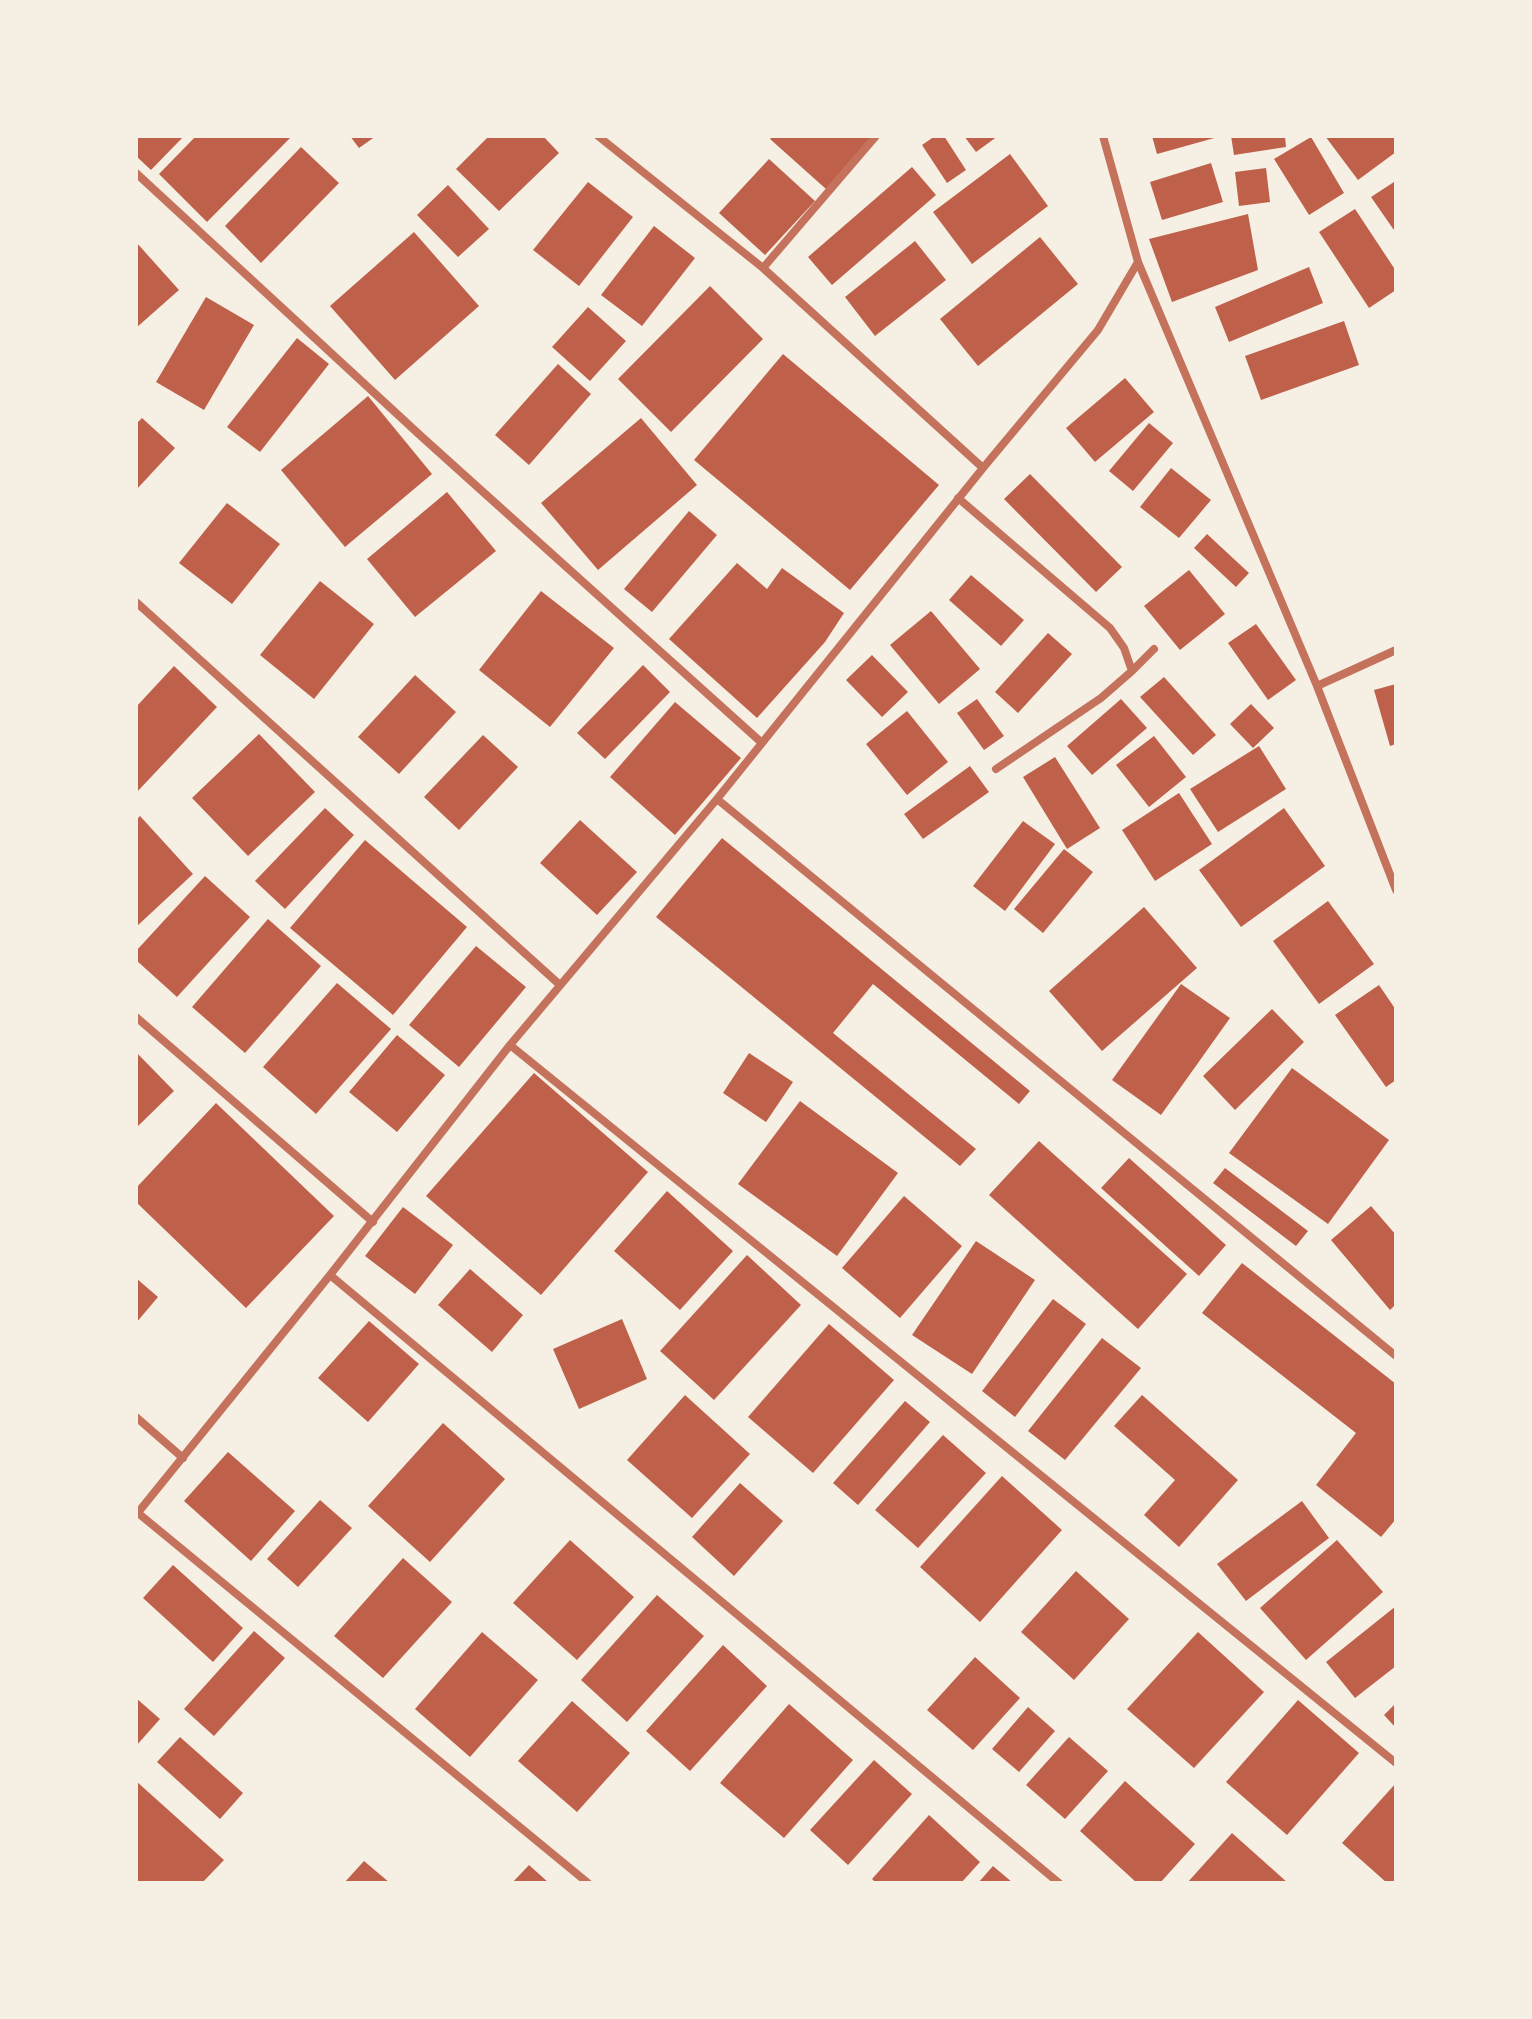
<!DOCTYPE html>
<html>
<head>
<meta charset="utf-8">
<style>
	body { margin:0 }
	#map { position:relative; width:1532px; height:2019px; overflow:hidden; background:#f6efe4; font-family:Rubik,sans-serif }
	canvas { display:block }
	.frame { position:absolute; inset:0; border:138px solid #f6efe4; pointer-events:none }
</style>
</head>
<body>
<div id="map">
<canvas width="1532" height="2019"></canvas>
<div class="frame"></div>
</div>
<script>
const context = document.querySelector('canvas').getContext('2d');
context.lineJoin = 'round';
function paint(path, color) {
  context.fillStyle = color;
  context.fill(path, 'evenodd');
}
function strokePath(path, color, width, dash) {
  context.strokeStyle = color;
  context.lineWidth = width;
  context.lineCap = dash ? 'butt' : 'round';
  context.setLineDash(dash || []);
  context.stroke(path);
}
const building = new Path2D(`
	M136,136H184L151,170L136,156Z
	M196,136H292L207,222L159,174Z
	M350,136H376L359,148Z
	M489,136H543L559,153L499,211L456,169Z
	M773,136H872L826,189L770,139Z
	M935,136H944L966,170L947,183L922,145Z
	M964,136H998L976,152Z
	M1152,136H1218V137L1157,154Z
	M1231,136H1285L1286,147L1234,155Z
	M1325,136H1396V152L1358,180Z
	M1311,137L1344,193L1309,215L1274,159Z
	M301,147L339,183L261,263L225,226Z
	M1010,154L1048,206L972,264L933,212Z
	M769,159L815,201L765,255L719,213Z
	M1211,163L1223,202L1162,220L1150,182Z
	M912,167L936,195L832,285L808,257Z
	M1266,168L1270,202L1239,206L1235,172Z
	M588,182L633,217L579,286L533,250Z
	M1394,182L1396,184V233L1371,197Z
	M448,185L489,229L458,257L417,215Z
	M1355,209L1396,271V290L1369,308L1319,232Z
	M1248,214L1258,270L1172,302L1149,239Z
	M654,226L695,258L642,326L601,295Z
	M414,232L479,306L395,380L330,306Z
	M1040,237L1078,284L978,366L940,319Z
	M915,241L946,280L875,336L845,297Z
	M136,242L179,290L136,328Z
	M1309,267L1323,303L1229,342L1215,307Z
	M710,286L763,339L671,432L618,379Z
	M206,297L254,325L204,410L156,382Z
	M588,307L626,341L590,381L552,347Z
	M1344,321L1359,365L1261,400L1245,356Z
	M297,338L329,364L260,452L227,427Z
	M783,354L939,485L850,590L694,460Z
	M558,364L591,394L529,465L495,435Z
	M1125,378L1154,412L1095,462L1066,428Z
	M368,396L432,474L345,547L281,470Z
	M142,418L175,448L136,490V424Z
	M641,418L697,485L598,570L541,503Z
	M1149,423L1173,443L1133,491L1109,471Z
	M1171,468L1211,500L1179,538L1140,507Z
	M1030,474L1122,567L1096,592L1004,499Z
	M447,492L496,551L415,617L367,559Z
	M227,503L280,544L232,604L179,563Z
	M689,511L717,535L652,612L624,589Z
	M1207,534L1249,573L1236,587L1194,548Z
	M737,563L767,589L782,568L844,613L825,642L757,718L669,639Z
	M1189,570L1225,614L1180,650L1144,606Z
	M971,575L1024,620L1001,646L949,600Z
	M320,581L374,624L314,699L260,655Z
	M541,591L614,648L550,727L479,670Z
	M931,611L980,669L939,704L890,645Z
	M1256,624L1296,680L1268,700L1228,643Z
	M1048,633L1072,654L1018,713L995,692Z
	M872,655L908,692L882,717L846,680Z
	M643,665L670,692L605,759L577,733Z
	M174,666L217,707L136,793V707Z
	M415,675L456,712L399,774L358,737Z
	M1164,677L1216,735L1193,755L1140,697Z
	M1396,684V744L1390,746L1374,690Z
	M977,699L1004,736L984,750L957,713Z
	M1121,699L1147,728L1092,775L1067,746Z
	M675,702L741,758L675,835L610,777Z
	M1251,704L1274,728L1253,748L1230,724Z
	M907,711L948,762L907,795L866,744Z
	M259,734L315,792L248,856L192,798Z
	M483,735L518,767L459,830L424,797Z
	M1154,736L1186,777L1149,807L1116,765Z
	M1259,746L1286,789L1218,832L1190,789Z
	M1055,757L1100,828L1067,849L1023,777Z
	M970,766L989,792L923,839L904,814Z
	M1179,793L1212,844L1155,881L1122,830Z
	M325,808L354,835L285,909L255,881Z
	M1284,808L1325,866L1241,927L1199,870Z
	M140,816L193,874L136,927V820Z
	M580,820L637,872L597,915L540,863Z
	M1023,821L1055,844L1005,911L973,886Z
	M722,838L1030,1091L1019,1104L873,984L833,1033L976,1149L960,1166L656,917Z
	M365,840L467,927L393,1015L290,928Z
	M1064,849L1093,872L1043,933L1014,909Z
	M205,876L250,917L177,997L136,960V951Z
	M1328,901L1374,964L1319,1004L1273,941Z
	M1144,907L1197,968L1102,1051L1049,991Z
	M268,919L321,966L245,1053L192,1007Z
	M476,946L526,987L459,1067L409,1025Z
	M337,983L391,1029L316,1114L263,1067Z
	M1181,984L1230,1018L1161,1115L1112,1080Z
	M1379,985L1396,1010V1080L1386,1087L1335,1015Z
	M1272,1009L1304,1042L1235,1110L1203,1076Z
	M397,1035L445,1075L397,1132L349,1092Z
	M136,1052L174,1091L136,1128Z
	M749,1053L793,1082L766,1122L723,1093Z
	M1292,1068L1389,1140L1328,1224L1229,1153Z
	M534,1073L648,1172L541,1295L426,1196Z
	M800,1101L898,1173L837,1256L738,1184Z
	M216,1103L334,1216L246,1308L136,1202V1188Z
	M1039,1141L1187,1274L1138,1329L989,1195Z
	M1129,1158L1226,1245L1199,1276L1101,1188Z
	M1225,1168L1308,1231L1296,1246L1213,1183Z
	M667,1191L733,1251L680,1310L614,1251Z
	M904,1196L962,1246L900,1318L842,1268Z
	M1371,1206L1396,1235V1304L1390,1310L1331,1240Z
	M403,1207L453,1245L415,1294L365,1256Z
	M976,1241L1035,1280L972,1374L912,1335Z
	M747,1255L801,1305L714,1400L660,1351Z
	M1242,1263L1396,1384V1519L1381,1537L1316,1485L1356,1433L1202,1313Z
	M470,1269L523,1315L492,1352L438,1305Z
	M136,1278L158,1297L136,1323Z
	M1053,1299L1086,1324L1015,1417L982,1391Z
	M622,1319L647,1379L579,1409L553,1349Z
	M369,1321L419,1364L368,1422L318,1378Z
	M829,1324L894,1380L813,1473L748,1417Z
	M1102,1338L1141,1368L1065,1460L1028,1431Z
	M685,1395L750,1454L692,1518L627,1460Z
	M1142,1395L1238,1480L1179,1547L1144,1515L1175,1480L1114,1426Z
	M905,1401L930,1422L858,1505L833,1483Z
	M443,1423L505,1479L430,1562L368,1506Z
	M943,1435L986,1473L918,1548L875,1510Z
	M228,1452L295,1511L251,1561L184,1501Z
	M1002,1476L1062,1530L980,1622L920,1567Z
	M740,1483L783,1521L734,1576L692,1537Z
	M320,1500L352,1528L298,1587L267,1559Z
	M1302,1501L1329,1538L1246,1601L1217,1564Z
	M570,1540L634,1597L577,1660L513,1603Z
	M1337,1540L1383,1592L1306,1660L1260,1608Z
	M403,1558L452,1602L383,1678L334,1636Z
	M173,1565L243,1628L213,1662L143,1598Z
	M1076,1571L1129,1619L1074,1680L1021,1632Z
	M657,1595L704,1636L627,1722L581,1680Z
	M1396,1606V1666L1355,1698L1326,1662Z
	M254,1631L285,1658L214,1736L184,1709Z
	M482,1632L538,1680L470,1757L415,1709Z
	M1198,1632L1264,1692L1194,1768L1127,1709Z
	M723,1645L767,1686L690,1771L646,1731Z
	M975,1657L1020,1698L973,1750L927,1710Z
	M136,1698L160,1719L136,1746Z
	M1298,1700L1359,1753L1287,1835L1226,1782Z
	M572,1701L630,1753L577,1812L518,1761Z
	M1396,1703V1728L1384,1715Z
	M789,1704L853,1760L784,1838L720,1783Z
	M1028,1707L1055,1731L1019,1772L992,1749Z
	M180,1737L243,1793L220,1819L157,1762Z
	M1069,1737L1108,1771L1065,1819L1026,1785Z
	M874,1760L912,1794L848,1865L810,1830Z
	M136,1781L224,1860L202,1883H136Z
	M1125,1781L1195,1844L1160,1883H1137L1080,1831Z
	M1396,1783V1883H1387L1342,1843Z
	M929,1815L980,1862L961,1883H876L872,1879Z
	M1232,1833L1288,1883H1187Z
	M364,1861L390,1883H344Z
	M529,1865L549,1883H512Z
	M993,1866L1013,1883H978Z`);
const minor = new Path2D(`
	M1103,136L1138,262L1317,686L1396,890
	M136,173L422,437L762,743
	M763,268L876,136
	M983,468L1098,330L1138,262
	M958,498L1110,628L1124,648L1132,671L1101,698L996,769
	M136,602L560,985
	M1132,671L1154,649
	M1317,686L1396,650
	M717,799L1396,1356
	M136,1017L373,1222
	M510,1045L1396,1763
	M330,1275L1059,1883
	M136,1417L183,1458
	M138,1513L588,1883
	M136,1515L330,1275L510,1045L717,799L983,468L763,268L598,136`);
paint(building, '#bf614a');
strokePath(minor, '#c5725c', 8);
</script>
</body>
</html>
